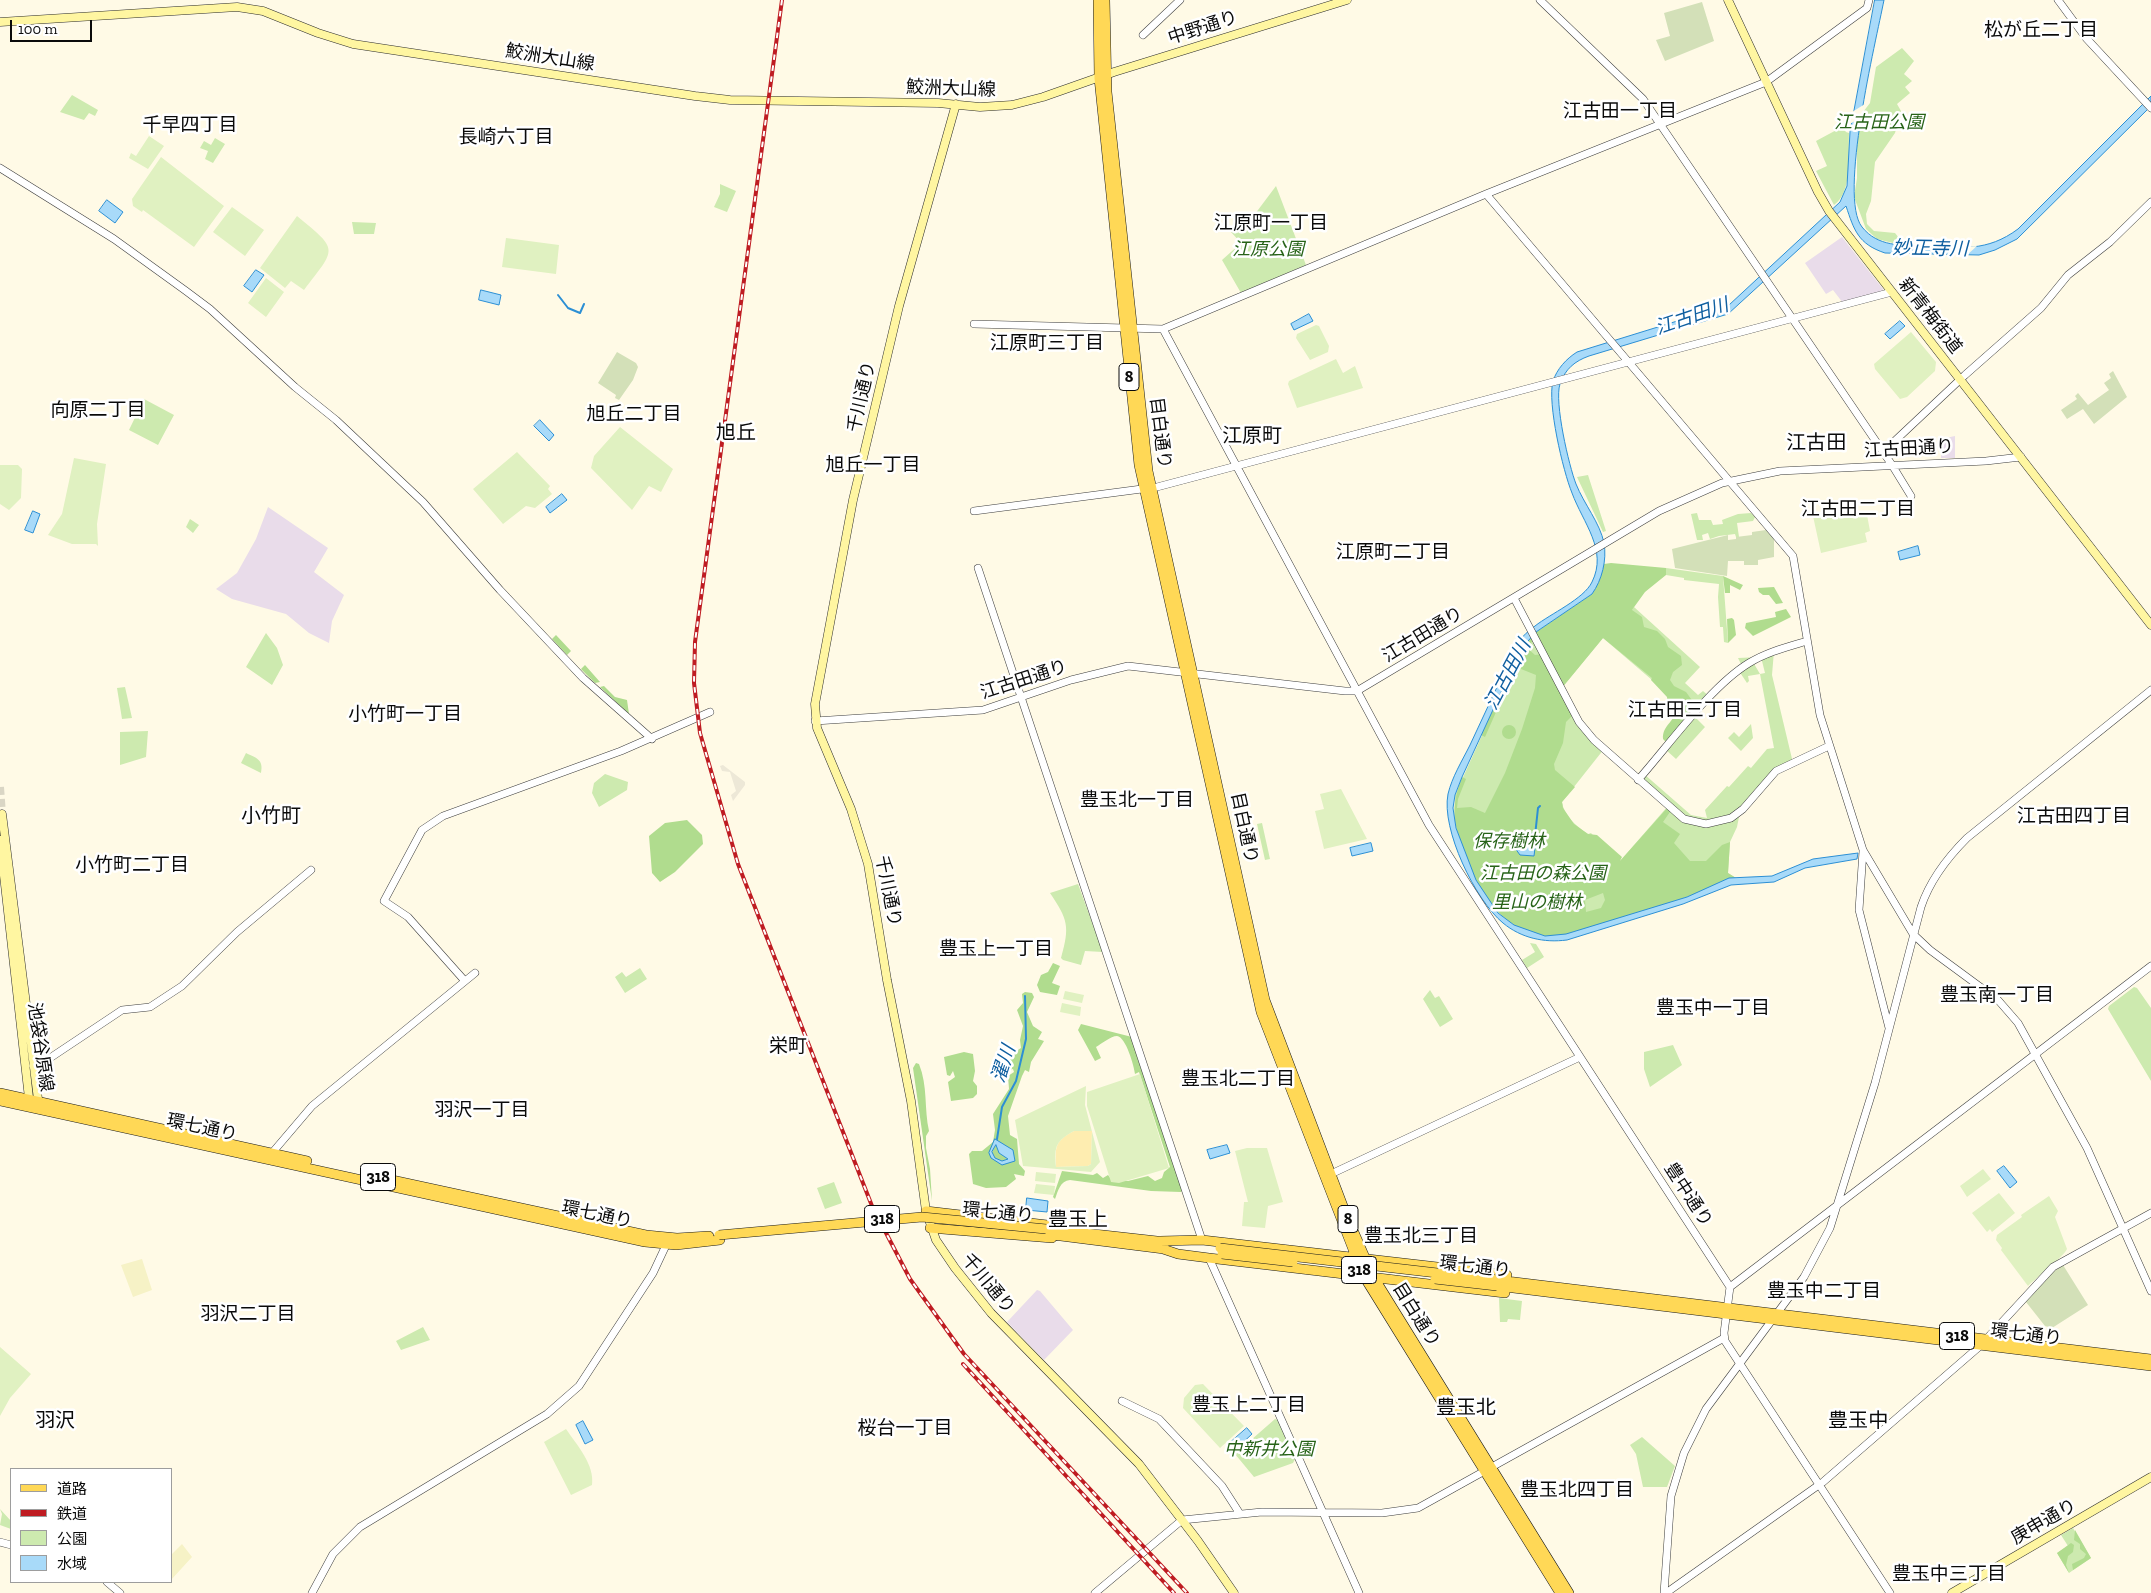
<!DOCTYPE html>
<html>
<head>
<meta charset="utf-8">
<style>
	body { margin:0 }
	#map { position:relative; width:2151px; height:1593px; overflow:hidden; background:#fffae6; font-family:"Zilla Slab","Noto Sans JP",serif }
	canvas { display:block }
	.legend { position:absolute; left:10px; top:1468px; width:162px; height:115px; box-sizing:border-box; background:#fff; border:1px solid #9d9d9d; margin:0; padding:6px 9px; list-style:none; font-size:15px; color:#0a0a0a }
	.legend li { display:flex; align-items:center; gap:10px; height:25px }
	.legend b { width:25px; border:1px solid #9d9d9d }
	.scale { position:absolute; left:10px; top:20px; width:82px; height:22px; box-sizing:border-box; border:2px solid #0a0a0a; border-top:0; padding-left:6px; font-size:15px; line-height:18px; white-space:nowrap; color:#0a0a0a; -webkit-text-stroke:4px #fff; paint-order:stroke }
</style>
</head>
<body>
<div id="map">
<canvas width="2151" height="1593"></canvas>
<ul class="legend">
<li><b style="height:6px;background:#ffd856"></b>道路</li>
<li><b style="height:6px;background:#bf1c22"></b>鉄道</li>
<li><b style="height:14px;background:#cdeaaf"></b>公園</li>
<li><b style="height:14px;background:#a8daf9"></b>水域</li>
</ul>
<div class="scale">100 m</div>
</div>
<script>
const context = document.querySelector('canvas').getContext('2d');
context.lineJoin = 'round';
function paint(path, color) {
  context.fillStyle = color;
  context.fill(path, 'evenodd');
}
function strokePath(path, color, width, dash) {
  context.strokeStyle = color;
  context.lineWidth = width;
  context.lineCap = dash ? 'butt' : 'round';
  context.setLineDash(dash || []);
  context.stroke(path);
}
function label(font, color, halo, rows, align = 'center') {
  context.font = font + ' "Zilla Slab","Noto Sans JP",serif';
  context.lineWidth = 5;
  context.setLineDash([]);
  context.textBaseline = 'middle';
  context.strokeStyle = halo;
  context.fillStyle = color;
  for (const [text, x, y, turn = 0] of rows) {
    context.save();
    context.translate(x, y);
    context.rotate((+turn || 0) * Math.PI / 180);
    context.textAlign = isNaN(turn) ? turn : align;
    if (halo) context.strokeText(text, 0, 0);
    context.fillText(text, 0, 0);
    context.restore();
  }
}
const industrial = new Path2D(`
	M1842,237L1883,289L1882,293L1843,303L1833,290L1826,294L1805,263Z
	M1955,436V458H1941V439Z
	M268,507L328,548L314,572L344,595L332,621L329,643L309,633L286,614L232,599L216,589L237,573L256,539Z
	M1037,1290L1040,1291L1073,1330L1044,1360L1007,1322Z`);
const farmland = new Path2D(`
	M142,1259L152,1290L133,1297L121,1265Z
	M182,1544L192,1557L171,1580V1555Z`);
const green = new Path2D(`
	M1902,48L1914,61L1904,74L1912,81L1905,87L1910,93L1897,104L1901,111L1895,133L1875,162L1871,201L1866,214L1867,224L1874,231L1895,233L1899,238L1897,244L1877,239L1866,229L1854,197L1857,178V137L1863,112L1870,103L1876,67Z
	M72,95L98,110L95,116L89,113L84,120L60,112Z
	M1842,127L1846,132L1849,133C1848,154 1853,192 1834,205L1816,171L1827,166L1816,141Z
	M215,138L225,144L213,163L205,159L208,151L200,148L204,141L211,145Z
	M720,184L736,191L727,212L714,207L720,194Z
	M1276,186L1306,265L1241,293L1222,260L1241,243L1231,232L1255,214Z
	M352,222L376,223L374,234H354Z
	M144,399L174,415L158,445L129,430Z
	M1588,475L1606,531L1603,532L1577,477Z
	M1697,513L1699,520H1711L1713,525L1723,524L1722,520L1738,514L1751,513L1755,517L1753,521L1737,523L1739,537H1736L1735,534L1719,536L1710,539L1708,533L1702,535L1703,540H1697L1691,514Z
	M190,519L199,525L193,533L186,527Z
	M1666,568L1723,576L1728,643L1724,642L1723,627H1720L1718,597L1719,584L1684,580V578L1666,575Z
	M1634,607L1700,667L1685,683L1698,695L1703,691L1710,697L1694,716L1705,727L1676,759L1665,749L1694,716L1603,638L1561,689L1567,701L1604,749L1562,802C1564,816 1576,826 1588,834L1591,833L1614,859L1620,861L1668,806L1638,780L1644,774L1691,815L1707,818L1705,810L1727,786L1729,787L1748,766L1751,768L1767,749L1774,748L1760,674L1748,676L1749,681L1747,683L1739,671L1743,668L1738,658L1761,657L1774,651L1772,675L1793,763L1784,767L1740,812L1737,827L1730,842L1728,873L1736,878L1687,897L1566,934L1553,936L1474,877L1454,821L1455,795L1521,649L1536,632L1628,615ZM1761,657L1765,673L1760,674L1753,662Z
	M266,633L277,648L283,665L272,685L246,667Z
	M125,687L132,718L122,719L117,688Z
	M1751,724L1753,738L1741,751L1728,738L1734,732L1739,737Z
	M148,731L146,757L120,765V732Z
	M246,753C256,758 264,759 261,773L241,763Z
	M605,774L628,782L627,790L599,807L592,793L594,783Z
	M1262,823L1270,859L1265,860L1257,824Z
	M1078,884L1103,952L1085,951L1081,965L1063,960L1061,958C1070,926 1068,920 1050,893Z
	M1530,943L1536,944L1544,957L1527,968L1522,960L1535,952Z
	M640,968L647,979L625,993L615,977L622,972L626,977Z
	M2134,987L2137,988L2151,1008V1081L2108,1009L2109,1006Z
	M1430,990L1435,998L1439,996L1453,1019L1440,1027L1423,999Z
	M1673,1045L1682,1065L1650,1087L1644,1069V1052Z
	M834,1182L842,1203L825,1209L817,1188Z
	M1499,1298L1522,1301L1520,1320L1508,1319L1507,1322H1500Z
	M423,1327L430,1340L401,1350L396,1341Z
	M1275,1419L1278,1420L1295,1459L1293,1463L1254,1477L1235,1454Z
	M1642,1437L1675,1466L1667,1487H1643L1636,1454L1630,1445Z
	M0,1509L11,1521V1529L0,1525L2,1514Z
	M2073,1528L2091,1558L2069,1573L2057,1553L2068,1546L2061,1535Z`);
const forest = new Path2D(`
	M1611,563L1666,568V575L1645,592L1632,610L1642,617L1644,627L1657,631L1665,639L1668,647L1681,656L1682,665L1673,672L1670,680L1674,686L1686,692L1699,710L1669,745L1663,739C1662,725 1676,721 1677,708L1675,706H1668L1667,697L1651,680L1652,678L1603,638L1561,689L1574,714L1566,722L1563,743L1554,764L1555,770L1575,787L1562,802L1563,808L1574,824L1588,834L1597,835L1622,857L1620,861L1669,806L1672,809L1663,822L1680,834L1674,843L1690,861H1706L1722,845L1730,842L1728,873L1736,878H1729C1718,883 1707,889 1695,894C1666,905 1635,914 1605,923C1586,929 1565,938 1545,936C1509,932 1483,901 1471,868C1457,832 1447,816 1462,777L1466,779L1458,799L1457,808L1471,807L1485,813L1505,773L1522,729L1535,688L1536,675L1516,667L1485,737L1481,735L1521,649L1536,632L1592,594L1597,585L1604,564ZM1534,639L1542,654L1535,655L1527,648ZM1603,893L1605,900L1601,908L1586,912L1585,900Z
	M1723,576L1743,585L1740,590L1730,585V593H1725Z
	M1774,587L1783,603L1776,604L1769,595H1763L1759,592L1758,588Z
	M1786,609L1791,617L1753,636L1745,628L1746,623L1776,617L1775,612Z
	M1732,618L1734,620L1736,635L1728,643L1727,619Z
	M556,635L571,651L567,655L552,639Z
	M585,665L600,682L595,683L581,669Z
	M604,686L615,697L627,700L629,714L600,687Z
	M1502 732a7 7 0 1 1 14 0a7 7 0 1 1-14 0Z
	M687,820L702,835L703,844L675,872L660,882L652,873L649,836L665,823Z
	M1053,963L1060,966L1052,983L1060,986L1057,995L1040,992L1037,985L1041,975L1048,972Z
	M1025,992L1032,993L1034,997L1027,1012L1033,1026L1042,1032L1038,1039L1044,1041L1031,1062L1029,1072L1025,1070L1022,1076L1008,1116L1010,1135L1017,1139L1019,1164L1025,1171L1024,1176L1014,1174L1016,1179L1006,1187L986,1188L973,1184L969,1154L972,1151H982L993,1142L995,1130L993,1114L1009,1089L1008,1076L1014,1072L1013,1069L1006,1071L999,1058L1000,1053L1007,1057L1021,1048L1020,1040L1023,1026L1017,1010L1023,1003L1022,994Z
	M1081,1024L1132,1037C1136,1049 1138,1065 1144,1074L1183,1189L1181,1192L1151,1191L1070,1180C1060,1181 1058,1191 1055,1199L1053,1197L1062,1171L1093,1175L1097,1173L1103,1178L1108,1175L1112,1180L1128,1181L1148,1176L1155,1181L1162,1178L1164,1172L1170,1167L1139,1072L1135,1074C1134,1066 1126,1037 1117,1036C1111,1036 1101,1044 1096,1047L1101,1058L1095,1061L1078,1030Z
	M964,1052L973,1054L975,1071L973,1081L977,1086V1094L973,1098L951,1101L948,1082L955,1077L953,1071L950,1076L947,1075L944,1057Z
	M916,1063L919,1064C928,1086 924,1109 929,1131L926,1136V1148L930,1169L932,1201L913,1068Z
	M2075,1530L2091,1558L2073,1570L2072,1564L2084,1558L2086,1554L2080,1549V1544L2074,1540Z
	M2071,1543L2074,1545L2073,1552L2068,1556L2066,1565L2069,1573L2057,1553Z`);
const sand = new Path2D(`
	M1074,1131H1092L1091,1164L1088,1166L1056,1167C1055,1146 1055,1141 1074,1131Z`);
const cemetery = new Path2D(`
	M1702,2L1714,41L1665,61L1656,40L1670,36L1664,13Z
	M617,352L636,363L638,367L633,380L619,400L615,398L616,395L598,383Z
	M2113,371L2127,397L2094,424L2083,409L2067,419L2061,410L2077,399L2075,396L2078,393L2088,405L2109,390L2104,383L2111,378L2109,374Z
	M1766,530L1774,538V557L1758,560V565H1744V561H1728L1727,576L1675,568L1672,549L1728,535V540L1736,539V537L1752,535V532Z
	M2063,1265L2088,1305L2052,1328L2045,1326L2026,1302L2053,1272Z`);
const pitch = new Path2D(`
	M149,136L164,146L148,169L129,158L131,153L136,156Z
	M161,157L224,206L194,247L143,210L142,212L133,206L132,199Z
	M232,207L264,230L245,256L213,232Z
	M297,216C340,251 336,248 304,290L291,281L285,288L260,268Z
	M506,238L559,245L556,274L502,267Z
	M266,278L284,292L266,317L248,303Z
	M1316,325L1319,326L1329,346L1328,352L1310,360L1296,338L1297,334Z
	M1911,332L1936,362L1935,371L1907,397L1900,399L1875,369L1874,364Z
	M1336,359L1343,373L1355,366L1363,388L1297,408L1288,384L1289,381Z
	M620,427L673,469L661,492L649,486L632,510L591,468L594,456Z
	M517,452L550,486L548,489L552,494L535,508L526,506L503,524L473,489Z
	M74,458L106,464L97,524L98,546L96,544H72L48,535L62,514Z
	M0,465H18L22,469L21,498L9,510L0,504Z
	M1848,508L1850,513L1867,515L1870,531L1865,533L1867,542L1821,553L1813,516Z
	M1341,789L1367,839L1324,849L1315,811L1324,809L1320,794Z
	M1065,991L1084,995L1082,1003L1063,999Z
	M1062,1003L1081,1007L1080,1016L1060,1012Z
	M1140,1074L1169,1168L1119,1183L1111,1182L1087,1106V1092Z
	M1086,1086L1085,1105L1100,1162L1091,1172L1023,1166L1015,1120ZM1074,1131H1092L1091,1164L1088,1166L1056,1167C1054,1146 1056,1141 1074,1131Z
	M1247,1148H1267L1283,1202L1268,1206L1265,1228L1242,1226L1244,1202H1248L1235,1151Z
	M1983,1169L1991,1179L1967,1197L1960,1186Z
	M1036,1172L1056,1174L1055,1183L1035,1181Z
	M1036,1184L1055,1186L1054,1195L1034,1193Z
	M1999,1193L2015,1213L1992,1232L1990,1229L1987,1232L1972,1213Z
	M2049,1196L2058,1211L2055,1217L2067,1249C2065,1255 2036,1278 2028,1286L2001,1250L2002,1248L1996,1240L1997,1235L2022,1217L2021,1215Z
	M0,1347L31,1374L10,1398L0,1416Z
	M1203,1384L1244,1426L1220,1448L1183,1408L1184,1398L1195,1385Z
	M566,1429C577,1445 595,1465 592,1485L571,1495L544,1442Z`);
const plaza = new Path2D(`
	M723,765L745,782V785L733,801L731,795L736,791L730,772L722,771L720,766Z`);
const water = new Path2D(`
	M1875,0H1884C1876,41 1838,197 1862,227C1878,247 1901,245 1924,246C1961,248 1987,252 2018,229L2151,96V106L2017,239L1995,250L1979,255L1885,253C1858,244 1854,230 1846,206L1728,314L1589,356C1575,361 1565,369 1560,384C1554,402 1569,466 1576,484C1584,504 1600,523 1604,543C1607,560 1602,580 1592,594L1536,632L1521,649L1462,777L1455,795L1453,808L1456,828L1476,880L1498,913L1514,925L1545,936L1566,934L1687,897L1729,878L1772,876L1813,859L1858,853L1857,859L1805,868L1774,882L1731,885L1683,904L1567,940C1544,943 1521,938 1503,923C1475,900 1441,829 1448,794C1452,777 1462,761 1470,745C1486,711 1502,676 1518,642C1523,636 1529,630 1535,626C1550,614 1584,599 1592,582C1608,550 1583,523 1572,493C1563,471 1547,403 1553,381C1557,369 1566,359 1577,352L1729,305L1840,202L1847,186L1850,132Z
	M107,200L123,212L115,223L99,211Z
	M256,270L264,275L252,292L244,286Z
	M481,290L501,295L499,305L479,300Z
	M1309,314L1313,321L1294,330L1291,324Z
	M1900,321L1905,326L1890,339L1885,334Z
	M540,420L554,435L549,441L534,426Z
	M562,494L567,500L550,513L546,507Z
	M33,511L40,514L33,533L25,530Z
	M1918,546L1920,555L1900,560L1898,552Z
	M1533,833L1536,840L1534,856L1520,855L1515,848L1517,843Z
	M1371,843L1373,851L1352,856L1350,848Z
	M995,1139L1013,1150L1015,1161L1002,1165L991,1158L989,1153ZM996,1145L999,1153L1008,1159L1002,1161L995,1158L992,1152Z
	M1227,1145L1230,1153L1210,1159L1207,1150Z
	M2004,1166L2017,1182L2010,1188L1997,1171Z
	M1027,1198L1048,1201L1047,1212L1026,1210Z
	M583,1421L593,1440L585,1444L576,1425Z
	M1247,1428L1252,1434L1237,1448L1231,1442Z`);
const pier = new Path2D(`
	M1865,104L1861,117L1850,124L1852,112Z
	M1977,246L1967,255H1953L1963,247Z`);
const stream = new Path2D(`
	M558,295L568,308L580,313L584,304
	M1535,836L1538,808L1540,806
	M997,1139L1002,1107L1016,1081L1026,1039L1025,996`);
const secondaryTunnel = new Path2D(`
	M0,787L2,814`);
const tertiary = new Path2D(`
	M1540,0L1643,99L1892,465L1911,496
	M2058,0L2086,38L2151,108
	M1143,35L1180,0
	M0,168L114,239L186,291L210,309L295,387L336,420L423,502L500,590L583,678L652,739
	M1486,194L1793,556L1820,715L1863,850L1913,934L1930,950L1998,1000L2018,1023L2087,1148L2151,1291
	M974,324L1163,329L1486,194L1766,82L1867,8L1869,0
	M1163,329L1429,825L1730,1287L1724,1333L1725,1341L1890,1593
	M1883,452L1965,375L2041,308L2068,275L2110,242L2151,202
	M974,511L1157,487L1892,292
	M978,568L1202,1240
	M1514,598L1579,722L1594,740L1684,819L1706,824L1731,818L1743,809L1776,771L1829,746
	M815,721L983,710L1071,680L1128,666L1345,691H1357L1659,511L1722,483L1780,471L1986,461L2021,457
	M1638,780C1669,745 1711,686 1749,663C1767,652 1787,647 1807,641
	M1863,851L1859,910L1889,1028
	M464,980L408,917L384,901L422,830L443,816L621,751L710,712
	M33,1066L50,1058L122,1010L150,1007L182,986L237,932L311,870
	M272,1153L312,1106L475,973
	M1331,1174L1580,1057
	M1209,1258L1359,1593
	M1730,1287L2151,966
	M1122,1401L1159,1419L1222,1486L1240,1514
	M0,1542L11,1545
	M107,1582L120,1593
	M312,1593L333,1554L360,1527L547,1414L579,1386L653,1273L668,1241
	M1095,1593L1182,1520L1262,1512L1382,1513L1418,1508L1724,1338
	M1664,1593L1671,1496L1684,1453L1706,1409L1804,1277L1830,1228L1875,1083L1921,907C1930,880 1947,858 1967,838L2151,690
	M1666,1593L1823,1482L1980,1346L2053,1267L2151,1213`);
const secondary = new Path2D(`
	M1728,0L1818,192L1829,211L2151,625
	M0,22L237,7L263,11L318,33L353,44L695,96L730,100L938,103L980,107L1012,105L1043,97L1114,72L1347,0
	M956,104L899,306L853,500L815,704L817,728L851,809L868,864L887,980L911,1101L926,1211L936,1240L955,1268L991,1313L1139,1464L1198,1541L1234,1593
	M2,814L39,1107
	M0,840L29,1098L32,1102
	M1952,1593L2151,1477`);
const primary = new Path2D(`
	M1098,0L1099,78L1139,465L1261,1012L1363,1275L1560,1593
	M1105,0L1107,92L1148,471L1265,1000L1346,1214L1373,1276L1569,1593
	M0,1093L307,1161
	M0,1101L645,1242L676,1245L720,1240
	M378,1177L646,1235L677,1238L709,1236
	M926,1211L1056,1226
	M930,1228L1052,1238
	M1049,1229L1166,1242
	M1045,1234L1164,1249
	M1160,1241L1202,1240L1507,1275
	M1160,1248L1178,1254L1209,1258L1505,1293
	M1498,1280L2151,1359
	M1497,1286L2151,1366`);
const rail = new Path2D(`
	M782,0L695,642L694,683L700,733L738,864L872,1206L910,1279L964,1354L1187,1593
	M963,1364L1174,1593`);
const primaryBridge = new Path2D(`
	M719,1235L922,1217L1046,1229
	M1220,1248L1498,1280
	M1222,1254L1293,1262
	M1435,1279L1497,1286`);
const shields = [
	[1129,377,20],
	[378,1177,35],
	[882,1219,35],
	[1348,1219,20],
	[1359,1270,35],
	[1957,1336,35]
];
const shieldNames = [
	["8",1129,377],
	["318",378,1177],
	["318",882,1219],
	["8",1348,1219],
	["318",1359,1270],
	["318",1957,1336]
];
const streetNames = [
	["中野通り",1203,28,-18],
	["鮫洲大山線",550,58,9],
	["鮫洲大山線",951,89,2],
	["新青梅街道",1930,316,52],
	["千川通り",862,397,-77],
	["目白通り",1160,433,83],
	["江古田通り",1909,449,-3],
	["江古田通り",1423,635,-31],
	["江古田通り",1024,680,-18],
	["目白通り",1244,828,78],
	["千川通り",888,891,79],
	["池袋谷原線",40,1047,82],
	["環七通り",202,1128,12],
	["豊中通り",1688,1195,57],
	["環七通り",998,1213,6],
	["環七通り",597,1215,12],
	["環七通り",1475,1267,7],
	["千川通り",988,1284,50],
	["目白通り",1416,1315,58],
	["環七通り",2026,1335,7],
	["庚申通り",2044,1522,-30]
];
const parkNames = [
	["江古田公園",1879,123],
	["江原公園",1268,250],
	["保存樹林",1509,842],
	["江古田の森公園",1543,874],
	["里山の樹林",1537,903],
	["中新井公園",1269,1450]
];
const neighbourhoodNames = [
	["松が丘二丁目",2041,31],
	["江古田一丁目",1620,112],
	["千早四丁目",190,126],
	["長崎六丁目",506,138],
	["江原町一丁目",1271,224],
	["江原町三丁目",1047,344],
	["向原二丁目",98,411],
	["旭丘二丁目",634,415],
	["旭丘一丁目",873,466],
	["江古田二丁目",1858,510],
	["江原町二丁目",1393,553],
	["江古田三丁目",1685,711],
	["小竹町一丁目",405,715],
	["豊玉北一丁目",1137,801],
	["江古田四丁目",2074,817],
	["小竹町二丁目",132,866],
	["豊玉上一丁目",996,950],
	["豊玉南一丁目",1997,996],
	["豊玉中一丁目",1713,1009],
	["栄町",788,1047],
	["豊玉北二丁目",1238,1080],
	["羽沢一丁目",482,1111],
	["豊玉北三丁目",1421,1237],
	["豊玉中二丁目",1824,1292],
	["羽沢二丁目",248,1315],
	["豊玉上二丁目",1249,1406],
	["桜台一丁目",905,1429],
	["豊玉北四丁目",1577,1491],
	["豊玉中三丁目",1949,1575]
];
const waterNames = [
	["妙正寺川",1930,249,1],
	["江古田川",1692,317,-19],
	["江古田川",1508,675,-62],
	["濯川",1004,1064,-72]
];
const quarterNames = [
	["旭丘",736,433],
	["江原町",1252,436],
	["江古田",1816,443],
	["小竹町",271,816],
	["豊玉上",1078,1220],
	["豊玉北",1466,1408],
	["羽沢",55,1421],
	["豊玉中",1858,1421]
];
paint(industrial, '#e9dcea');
paint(farmland, '#f6f2c6');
paint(green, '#cdeaaf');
paint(forest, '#b0dc8e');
paint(sand, '#feedb0');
paint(cemetery, '#d3e0b8');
paint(pitch, '#e0f1c1');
paint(plaza, '#ede8d7');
paint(water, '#a8daf9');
strokePath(water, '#2c8fd4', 1);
paint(pier, '#fffae6');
strokePath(stream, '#2c8fd4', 2);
strokePath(secondaryTunnel, '#dad6c5', 8, [8, 4]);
strokePath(tertiary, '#3d3d3d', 8);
strokePath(secondary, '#2c2c2c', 9);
strokePath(primary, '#1b1b1b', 10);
strokePath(tertiary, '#fff', 7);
strokePath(secondary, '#fff6a1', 8);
strokePath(primary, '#ffd856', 9);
strokePath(rail, '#bf1c22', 4);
strokePath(rail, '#fff', 2, [5.5]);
strokePath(primaryBridge, '#1b1b1b', 10, []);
strokePath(primaryBridge, '#ffd856', 9);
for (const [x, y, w] of shields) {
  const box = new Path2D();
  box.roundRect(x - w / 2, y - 13.5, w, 27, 4);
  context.fillStyle = '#fff';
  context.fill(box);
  strokePath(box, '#0a0a0a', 1);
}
label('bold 16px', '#0a0a0a', null, shieldNames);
label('18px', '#0a0a0a', '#fff', streetNames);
label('italic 18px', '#276318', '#fff', parkNames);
label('19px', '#0a0a0a', '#fff', neighbourhoodNames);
label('italic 19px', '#0f5fa0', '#fff', waterNames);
label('20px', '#0a0a0a', '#fff', quarterNames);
</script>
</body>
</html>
